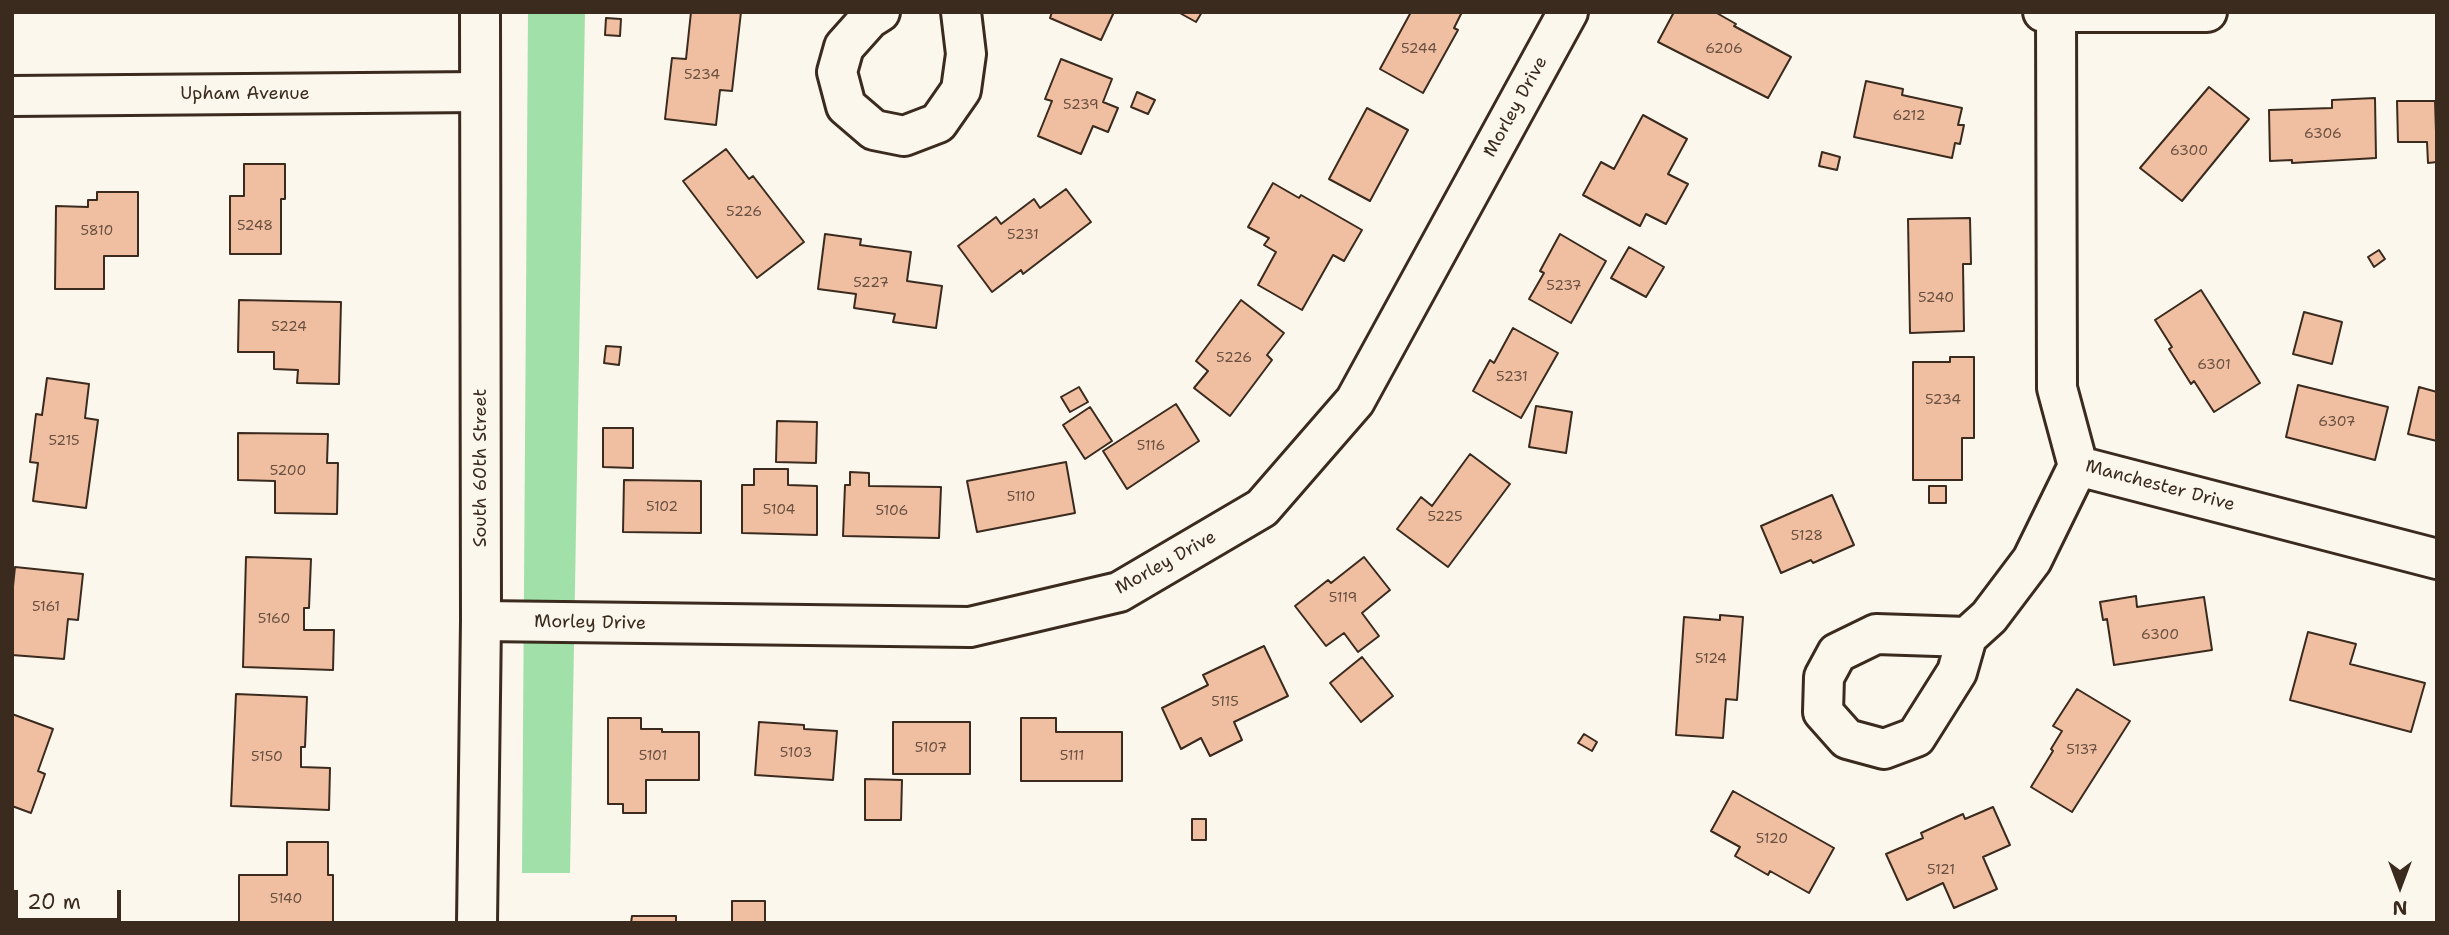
<!DOCTYPE html>
<html>
<head>
<meta charset="utf-8">
<style>
	body { margin:0 }
	#map { position:relative; width:2449px; height:935px; overflow:hidden; background:#fbf7ec; font-family:"Shantell Sans",sans-serif }
	canvas { display:block }
	.frame { position:absolute; inset:0; border:14px solid #3b2a1e; pointer-events:none }
	.north { position:absolute; left:2365px; top:851px; width:70px; height:70px; -webkit-text-stroke:5px #fbf7ec; paint-order:stroke; rotate:180deg; font-size:19px; font-weight:700; line-height:28px; text-align:center; color:#3b2a1e }
	.north::after { content:''; display:block; margin:auto; width:24px; height:32px; background:#3b2a1e; clip-path:polygon(50% 0,100% 100%,50% 72%,0 100%) }
	.scale { position:absolute; left:14px; top:890px; width:107px; height:32px; box-sizing:border-box; border:4px solid #3b2a1e; border-top:0; padding-left:9px; font-size:21px; line-height:24px; white-space:nowrap; color:#3b2a1e; -webkit-text-stroke:5px #fbf7ec; paint-order:stroke }
</style>
</head>
<body>
<div id="map">
<canvas width="2449" height="935"></canvas>
<div class="frame"></div>
<div class="north">N</div>
<div class="scale">20 m</div>
</div>
<script>
const context = document.querySelector('canvas').getContext('2d');
context.lineJoin = 'round';
function paint(path, color) {
  context.fillStyle = color;
  context.fill(path, 'evenodd');
}
function strokePath(path, color, width, dash) {
  context.strokeStyle = color;
  context.lineWidth = width;
  context.lineCap = dash ? 'butt' : 'round';
  context.setLineDash(dash || []);
  context.stroke(path);
}
function label(font, color, halo, rows, align = 'center') {
  context.font = font + ' "Shantell Sans",sans-serif';
  context.lineWidth = 7;
  context.setLineDash([]);
  context.textBaseline = 'middle';
  context.strokeStyle = halo;
  context.fillStyle = color;
  for (const [text, x, y, turn = 0] of rows) {
    context.save();
    context.translate(x, y);
    context.rotate((+turn || 0) * Math.PI / 180);
    context.textAlign = isNaN(turn) ? turn : align;
    if (halo) context.strokeText(text, 0, 0);
    context.fillText(text, 0, 0);
    context.restore();
  }
}
const green = new Path2D(`
	M528,12H585L570,873H522Z`);
const building = new Path2D(`
	M691,12H741L732,91L720,90L716,125L665,119L672,58L686,59Z
	M1052,12H1114L1101,40L1050,18Z
	M1178,12H1202L1196,22Z
	M1411,12H1462L1454,28L1458,30L1423,93L1380,69Z
	M1674,12H1715L1736,24L1734,26L1791,57L1768,98L1658,42Z
	M606,18L621,19L620,36L605,35Z
	M1061,59L1112,79L1103,102L1118,108L1108,132L1093,126L1081,154L1038,136L1052,101L1045,99Z
	M1866,81L1903,89L1902,95L1962,108L1958,125H1964L1960,144L1955,143L1952,158L1854,137Z
	M2209,87L2249,119L2182,201L2140,168Z
	M1137,92L1155,100L1148,114L1131,107Z
	M2375,98L2376,158L2292,163V160L2270,161L2269,110L2332,108V100Z
	M2397,101H2435L2437,162L2428,163L2427,142H2398Z
	M1367,108L1408,130L1370,201L1329,179Z
	M1643,115L1687,139L1668,174L1688,184L1666,224L1646,214L1640,226L1583,195L1601,162L1614,169Z
	M726,149L749,179L753,176L804,242L757,278L683,181Z
	M1822,152L1840,157L1837,170L1819,166Z
	M244,164H285V199H281V254H230V196H244Z
	M1273,183L1299,198L1301,195L1362,230L1344,261L1333,255L1302,310L1258,285L1276,252L1264,245L1269,238L1248,227Z
	M1066,189L1091,222L1023,274L1021,270L992,292L958,246L996,217L1001,224L1034,199L1040,208Z
	M97,192H138V256H104V289H55L56,206L88,207V200H97Z
	M1970,218L1971,264H1963L1964,331L1910,333L1908,219Z
	M825,234L861,239L860,245L911,252L907,281L942,286L936,328L893,322L895,314L854,308L856,294L818,289Z
	M1560,234L1606,261L1571,323L1529,299L1544,273L1540,271Z
	M1629,247L1664,267L1646,297L1611,278Z
	M2379,250L2385,259L2374,267L2368,257Z
	M2201,290L2260,383L2214,412L2194,381L2191,384L2169,349L2172,347L2155,320Z
	M239,300L341,302L339,384L297,383L298,370L274,369V352H238Z
	M1241,300L1284,333L1267,355L1272,360L1230,416L1194,388L1208,371L1196,361Z
	M2304,312L2342,322L2332,364L2293,354Z
	M1513,328L1558,353L1521,418L1473,391L1490,360L1494,363Z
	M606,346L621,347L619,365L604,363Z
	M1950,357H1974V438H1962V480H1913V362H1950Z
	M47,378L89,384L85,418L98,420L86,508L33,501L38,463L30,462L36,414L42,415Z
	M2298,385L2388,407L2375,460L2286,437Z
	M1079,387L1088,402L1070,412L1061,397Z
	M2419,387L2437,392V441L2408,434Z
	M1176,404L1199,441L1127,489L1103,451Z
	M1536,406L1572,412L1566,453L1529,447Z
	M1090,407L1112,441L1085,459L1063,425Z
	M777,421L817,422L816,463L776,462Z
	M603,428H633V468L603,467Z
	M238,433L328,434L327,463H338L337,514L275,513V481L238,480Z
	M1470,454L1510,484L1448,567L1397,529L1421,497L1432,506Z
	M1066,462L1075,513L977,532L967,481Z
	M754,469H788V485L817,486V535L742,533V485H754Z
	M850,472L869,473V486L941,487L939,538L843,536L845,485H850Z
	M624,480L701,481V533L623,532Z
	M1929,486H1946V503H1929Z
	M1832,495L1854,545L1813,563L1811,560L1781,573L1761,526Z
	M246,557L311,559L309,608H304V630H334L333,670L243,667Z
	M1364,557L1390,590L1362,613L1379,636L1358,652L1344,633L1326,646L1295,606L1328,580L1331,583Z
	M15,567L83,574L78,620L68,619L64,659L12,655V596Z
	M2136,596L2137,607L2204,597L2212,650L2114,665L2107,619L2103,620L2100,602Z
	M1720,615L1743,617L1737,700L1726,699L1723,738L1676,735L1684,617L1720,620Z
	M2308,632L2356,644L2350,664L2425,683L2411,732L2290,700Z
	M1264,646L1288,696L1234,722L1242,740L1210,756L1201,738L1181,749L1162,708L1208,685L1203,675Z
	M1362,657L1393,696L1361,722L1330,683Z
	M2077,689L2130,721L2072,812L2031,787L2053,751L2051,749L2062,731L2053,726Z
	M236,694L307,697L305,747H301V767L330,768L329,810L231,806Z
	M12,714L53,729L38,771L45,774L31,813L12,806Z
	M608,718H641V729H662V732H699V780H646V813H623V804H608Z
	M1021,718H1056V732H1122V781H1021Z
	M759,722L804,725V729L837,731L833,780L755,775Z
	M893,722H970V774H893Z
	M1584,734L1597,742L1592,751L1578,743Z
	M865,779L902,780L901,820H865Z
	M1733,791L1834,848L1809,893L1770,871L1768,875L1735,856L1740,847L1711,831Z
	M1993,807L2010,845L1983,857L1997,889L1954,908L1943,883L1907,900L1886,854L1923,838L1921,833L1963,814L1965,819Z
	M1192,819H1206V840H1192Z
	M287,842H328V875H333V923H239V875H287Z
	M732,901H765V923H732Z
	M632,916H676V923H631Z`);
const minor = new Path2D(`
	M880,12L869,19L844,47L837,72L846,106L874,130L904,136L938,123L961,90L966,54L961,12
	M2043,12H2207
	M2056,13L2057,388L2078,466
	M12,96L479,92
	M2078,466L2437,559
	M481,621L970,627L1119,592L1262,508L1355,401L1568,12
	M1967,637L1876,634L1837,653L1824,677L1823,712L1847,739L1884,749L1916,737L1957,672L1967,637L1989,617L2032,560L2078,466`);
const tertiary = new Path2D(`
	M477,923L481,621L480,12`);
const numberNames = [
	["5244",1419,49],
	["6206",1724,49],
	["5234",702,75],
	["5239",1081,105],
	["6212",1909,116],
	["6306",2323,134],
	["6300",2189,151],
	["5226",744,212],
	["5248",255,226],
	["5810",97,231],
	["5231",1023,235],
	["5227",871,283],
	["5237",1564,286],
	["5240",1936,298],
	["5224",289,327],
	["5226",1234,358],
	["6301",2214,365],
	["5231",1512,377],
	["5234",1943,400],
	["6307",2337,422],
	["5215",64,441],
	["5116",1151,446],
	["5200",288,471],
	["5110",1021,497],
	["5102",662,507],
	["5104",779,510],
	["5106",892,511],
	["5225",1445,517],
	["5128",1807,536],
	["5119",1343,598],
	["5161",46,607],
	["5160",274,619],
	["6300",2160,635],
	["5124",1711,659],
	["5115",1225,702],
	["5107",931,748],
	["5137",2082,750],
	["5103",796,753],
	["5101",653,756],
	["5111",1072,756],
	["5150",267,757],
	["5120",1772,839],
	["5121",1941,870],
	["5140",286,899]
];
const streetNames = [
	["Upham Avenue",245,94],
	["Morley Drive",1516,107,-61],
	["South 60th Street",481,468,-90],
	["Manchester Drive",2160,486,15],
	["Morley Drive",1166,563,-29],
	["Morley Drive",590,623,1]
];
paint(green, '#a1e0a8');
paint(building, '#f0bfa1');
strokePath(building, '#3b2a1e', 2);
strokePath(minor, '#3b2a1e', 44);
strokePath(tertiary, '#3b2a1e', 44);
strokePath(minor, '#fbf7ec', 38);
strokePath(tertiary, '#fbf7ec', 38);
label('14px', '#684f3f', null, numberNames);
label('18px', '#3b2a1e', '#fbf7ec', streetNames);
</script>
</body>
</html>
